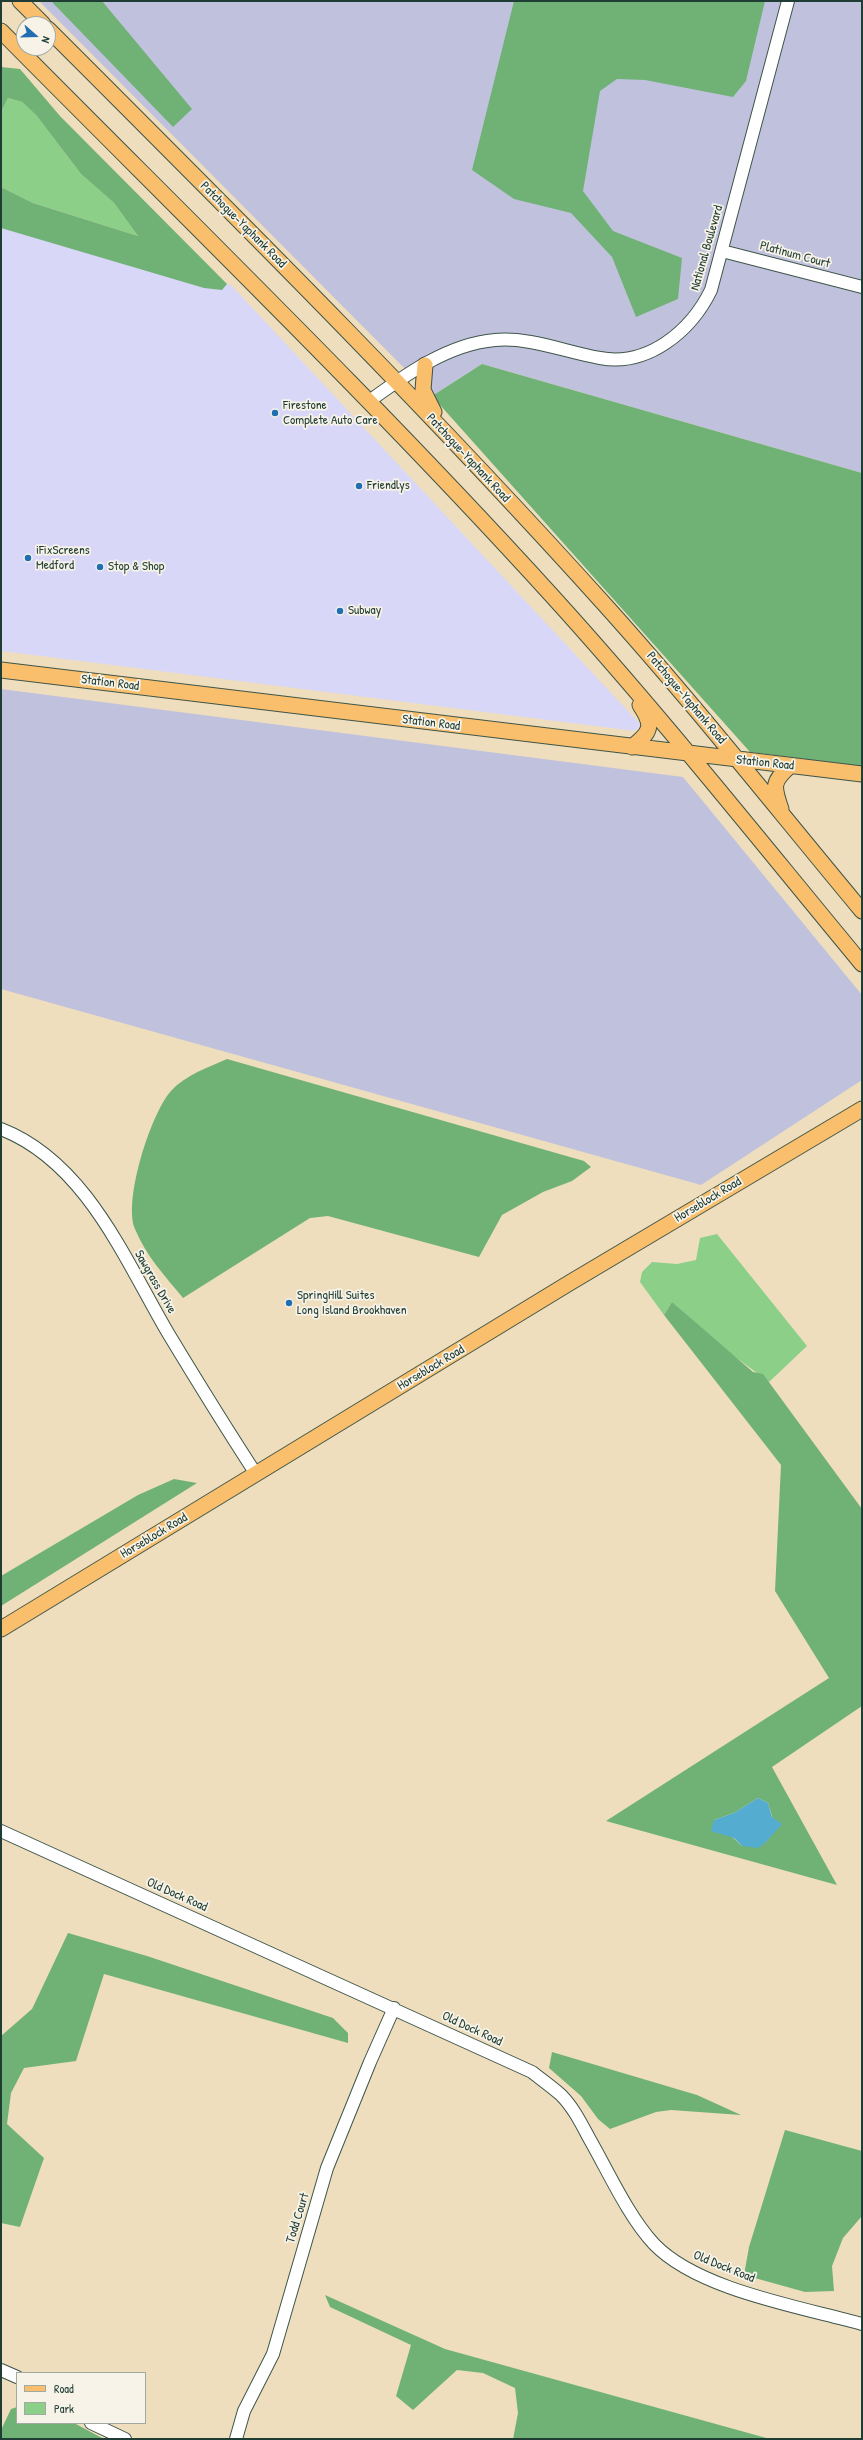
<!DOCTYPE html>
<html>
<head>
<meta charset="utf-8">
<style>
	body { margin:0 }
	#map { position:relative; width:863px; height:2440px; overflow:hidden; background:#eedebd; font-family:"Patrick Hand",sans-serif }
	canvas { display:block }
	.frame { position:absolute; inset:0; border:2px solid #1f3d34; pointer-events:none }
	.legend { position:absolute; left:16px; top:2372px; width:130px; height:52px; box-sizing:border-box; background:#f7f3e8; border:1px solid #a1aaa0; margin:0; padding:5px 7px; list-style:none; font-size:12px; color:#1f3d34 }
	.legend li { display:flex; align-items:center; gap:8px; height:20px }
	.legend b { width:20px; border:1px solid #a1aaa0 }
	.north { position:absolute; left:16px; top:16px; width:40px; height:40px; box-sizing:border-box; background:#f7f3e8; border:1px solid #a1aaa0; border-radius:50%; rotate:110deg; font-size:11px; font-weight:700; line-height:16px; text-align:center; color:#1f3d34 }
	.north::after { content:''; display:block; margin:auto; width:14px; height:18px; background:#1f6fb2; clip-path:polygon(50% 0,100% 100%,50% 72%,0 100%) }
</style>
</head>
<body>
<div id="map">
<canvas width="863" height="2440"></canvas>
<div class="frame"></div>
<ul class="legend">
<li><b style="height:5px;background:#f9bf6d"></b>Road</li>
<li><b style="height:11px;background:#8bcf89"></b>Park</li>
</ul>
<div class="north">N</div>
</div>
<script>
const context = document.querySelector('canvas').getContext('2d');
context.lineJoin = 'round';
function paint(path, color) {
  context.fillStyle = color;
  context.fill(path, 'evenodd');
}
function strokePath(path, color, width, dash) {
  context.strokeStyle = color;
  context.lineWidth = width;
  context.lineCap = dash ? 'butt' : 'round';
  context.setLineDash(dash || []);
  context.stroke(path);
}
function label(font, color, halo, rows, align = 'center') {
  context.font = font + ' "Patrick Hand",sans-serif';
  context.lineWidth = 3.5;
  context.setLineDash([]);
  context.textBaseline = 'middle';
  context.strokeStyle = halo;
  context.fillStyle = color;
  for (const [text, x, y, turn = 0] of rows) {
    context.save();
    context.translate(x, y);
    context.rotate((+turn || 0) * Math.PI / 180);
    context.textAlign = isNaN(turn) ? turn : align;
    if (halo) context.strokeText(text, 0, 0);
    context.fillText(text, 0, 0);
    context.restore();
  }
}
const built = new Path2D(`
	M1,223L231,285L641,725L635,731L1,651Z`);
const industrial = new Path2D(`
	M39,1H862V473L482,364L432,396Z
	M1,689L683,777L862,995V1080L701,1185L1,989Z`);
const green = new Path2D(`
	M8,98L22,102L36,115L81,174L114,203L138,236L33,203L1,187V112Z
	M717,1234L807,1346L769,1382L722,1347L672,1302L664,1315L640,1282L642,1272L652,1262L677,1264L696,1260L700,1238Z`);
const forest = new Path2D(`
	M51,1H102L192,109L173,127Z
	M514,1H765L746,81L733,97L645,80L617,79L600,91L583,191L613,231L682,258L678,299L636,317L612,257L571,213L514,199L472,170Z
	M1,67L20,69L60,116L227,284L222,290L204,288L1,228V187L33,203L138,236L114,203L81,174L36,115L22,102L8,98L1,112Z
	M482,364L862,473V766L750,752L432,396Z
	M227,1059L584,1161L591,1167L572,1181L543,1192L502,1215L479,1257L328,1216L310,1218L183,1298C165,1276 146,1256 135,1229C123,1200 151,1113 171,1091C185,1075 209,1067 227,1059Z
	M672,1302L753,1372L763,1374L862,1509V1706L772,1767L837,1885L606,1821L829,1678L775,1591L781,1465L664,1315ZM758,1798L768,1803L776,1829L765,1843L742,1846L714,1820L734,1813Z
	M174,1479L197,1483L1,1606V1576L138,1495Z
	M68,1933L147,1956L333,2018L348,2033V2043L104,1974L76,2061L24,2068L11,2093L7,2124L44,2158L20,2227L1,2223V2036L32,2009Z
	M552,2052L697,2095L741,2115L671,2110L656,2112L610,2129L598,2119L581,2096L549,2068Z
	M785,2130L862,2151V2216L843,2238L832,2266L834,2291L805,2292L744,2275L749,2247Z
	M325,2295L445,2349L770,2439H513L518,2413L515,2388L483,2373L457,2370L413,2410L396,2396L411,2345L330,2307Z
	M17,2407V2423H74L104,2439H1V2430L11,2409Z`);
const water = new Path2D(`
	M758,1798L768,1803L772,1817L782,1824L765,1843L758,1848L742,1846L734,1838L711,1831L714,1820L734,1813Z`);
const minor = new Path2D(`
	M722,251L862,287
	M368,402C405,375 448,344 495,340C531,337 565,352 600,358C648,367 691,331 711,290L788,1
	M1,1129C86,1162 125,1260 168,1333C197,1381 226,1428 256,1474
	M1,1831L532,2072C542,2080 552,2087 561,2095C573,2107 581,2123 589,2138C608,2171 628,2216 654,2244C698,2290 801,2307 862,2324
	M1,2370L17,2377
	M91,2423L125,2439
	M236,2439L244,2411L273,2354L327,2168L370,2062L394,2008`);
const major = new Path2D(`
	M20,1L43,24
	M48,29C237,218 427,407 606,606C695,705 777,809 862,911
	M1,31C186,218 376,402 554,598C661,716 760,841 862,964
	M425,365L423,390L434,412
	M1,670L862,774
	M632,747C651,732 654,726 640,705
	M781,809C773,786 772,782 790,766
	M1,1629L571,1282L862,1109`);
const markers = [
	[275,413,4,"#1f6fb2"],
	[359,486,4,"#1f6fb2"],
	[28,558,4,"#1f6fb2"],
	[100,567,4,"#1f6fb2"],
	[340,611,4,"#1f6fb2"],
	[289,1303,4,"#1f6fb2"]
];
const streetNames = [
	["Patchogue-Yaphank Road",243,225,45],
	["National Boulevard",707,248,-74],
	["Platinum Court",795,255,15],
	["Patchogue-Yaphank Road",468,458,47],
	["Station Road",110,683,7],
	["Patchogue-Yaphank Road",686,698,50],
	["Station Road",431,723,7],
	["Station Road",765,763,6],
	["Horseblock Road",708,1200,-31],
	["Sawgrass Drive",155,1282,60],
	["Horseblock Road",431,1368,-31],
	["Horseblock Road",154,1536,-31],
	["Old Dock Road",177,1895,24],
	["Old Dock Road",472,2029,25],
	["Todd Court",298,2218,-73],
	["Old Dock Road",724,2267,22]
];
const poiNames = [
	["Firestone",283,406],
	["Complete Auto Care",283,421],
	["Friendlys",367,486],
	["iFixScreens",36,551],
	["Medford",36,566],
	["Stop & Shop",108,567],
	["Subway",348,611],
	["SpringHill Suites",297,1296],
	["Long Island Brookhaven",297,1311]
];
paint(built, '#d9d7f7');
paint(industrial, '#c0c2dd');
paint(green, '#8bcf89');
paint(forest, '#70b275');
paint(water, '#54acd1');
strokePath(minor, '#3e5549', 14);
strokePath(major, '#3e5549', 17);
strokePath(minor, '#fff', 12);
strokePath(major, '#f9bf6d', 15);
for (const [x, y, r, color] of markers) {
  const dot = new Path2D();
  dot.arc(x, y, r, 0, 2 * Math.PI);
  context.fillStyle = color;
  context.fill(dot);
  strokePath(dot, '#f7f3e8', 1.5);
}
label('13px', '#1f3d34', '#f7f3e8', streetNames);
label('13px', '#1f3d34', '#f7f3e8', poiNames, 'left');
</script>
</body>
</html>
